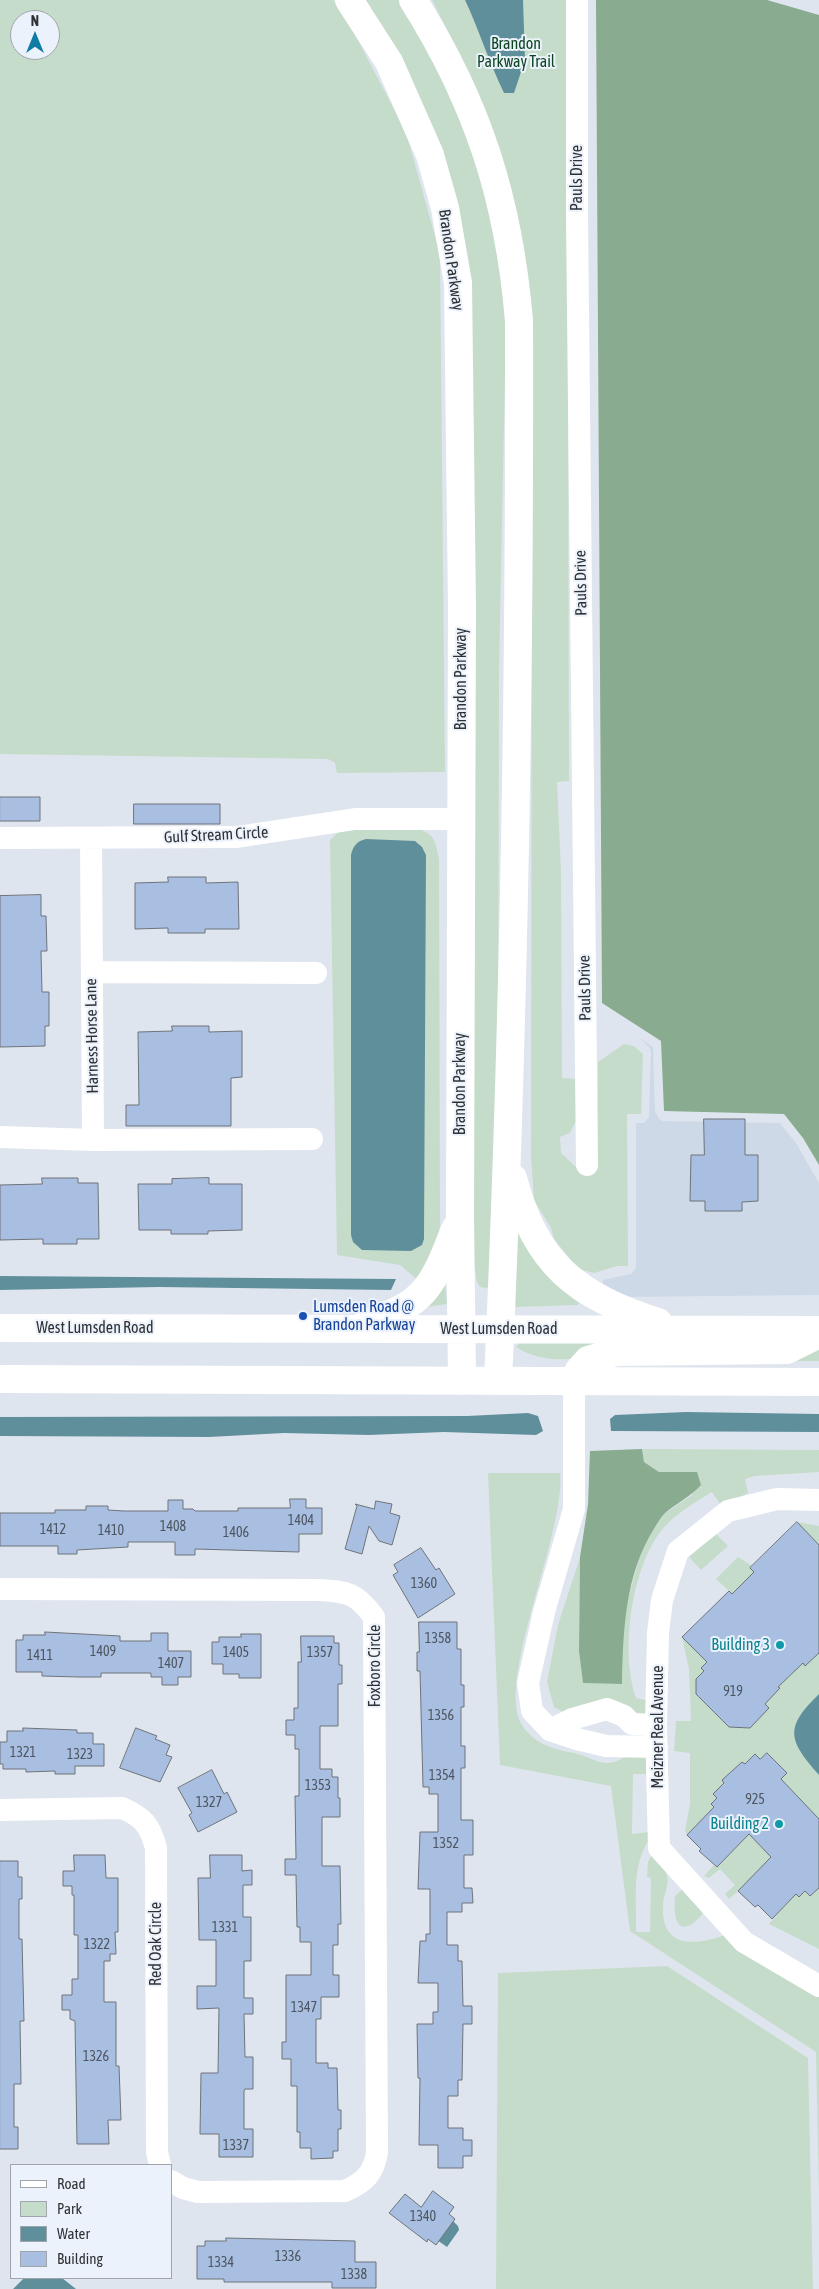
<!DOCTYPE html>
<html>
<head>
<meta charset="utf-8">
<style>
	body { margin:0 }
	#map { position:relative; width:819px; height:2289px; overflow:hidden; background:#dfe5ee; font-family:"Asap Condensed",sans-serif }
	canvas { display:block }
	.legend { position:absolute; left:10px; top:2164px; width:162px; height:115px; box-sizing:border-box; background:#ecf2fb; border:1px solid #a0a5ac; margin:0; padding:6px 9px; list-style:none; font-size:15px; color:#2f3235 }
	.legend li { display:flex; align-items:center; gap:10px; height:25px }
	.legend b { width:25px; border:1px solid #a0a5ac }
	.north { position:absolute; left:10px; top:10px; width:50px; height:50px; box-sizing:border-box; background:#ecf2fb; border:1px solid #a0a5ac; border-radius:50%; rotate:0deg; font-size:14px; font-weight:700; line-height:20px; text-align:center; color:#2f3235 }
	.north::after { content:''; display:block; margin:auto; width:18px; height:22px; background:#0f7ca5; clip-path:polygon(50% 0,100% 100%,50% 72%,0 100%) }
</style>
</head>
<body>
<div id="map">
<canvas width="819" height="2289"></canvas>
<ul class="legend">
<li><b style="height:6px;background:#fff"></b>Road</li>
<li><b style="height:14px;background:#c6dcca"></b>Park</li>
<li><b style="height:14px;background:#608f9c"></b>Water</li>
<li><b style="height:14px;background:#a8bfe1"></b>Building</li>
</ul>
<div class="north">N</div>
</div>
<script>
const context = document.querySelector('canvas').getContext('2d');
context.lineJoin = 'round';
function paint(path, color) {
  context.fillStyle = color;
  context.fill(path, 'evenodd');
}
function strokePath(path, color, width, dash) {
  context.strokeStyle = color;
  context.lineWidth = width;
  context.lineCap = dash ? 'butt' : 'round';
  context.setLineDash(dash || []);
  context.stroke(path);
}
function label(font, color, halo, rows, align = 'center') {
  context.font = font + ' "Asap Condensed",sans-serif';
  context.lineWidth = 4;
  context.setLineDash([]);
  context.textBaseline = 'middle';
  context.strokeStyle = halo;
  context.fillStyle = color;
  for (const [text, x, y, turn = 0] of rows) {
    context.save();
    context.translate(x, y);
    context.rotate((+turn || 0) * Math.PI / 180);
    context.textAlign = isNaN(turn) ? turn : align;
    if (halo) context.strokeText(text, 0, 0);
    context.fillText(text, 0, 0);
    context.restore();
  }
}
const built = new Path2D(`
	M640,1038L653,1047L655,1111L659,1119L663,1121L780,1123L796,1143L819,1183V1295L622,1297L603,1288V1280L631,1274L636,1268V1123H644L649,1117L651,1054L650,1048Z`);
const green = new Path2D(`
	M0,0H333L341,8L406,132L440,254L445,772L337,773L335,763L328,759L0,754ZM20,20H50V50H20Z
	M366,0H400L426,42L480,167L500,256L506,328L499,670L498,1129L492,1286L486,1288L480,1287L477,1282L472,1253V304L386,33Z
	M432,0H567L569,781L557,782L561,871L562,1078L576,1079V1121L570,1133L560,1137L561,1153L579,1170H597L598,1062L624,1044L634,1046L643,1054L641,1114H627L628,1266H617L594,1273L578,1269L554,1239L551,1228L534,1200L531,1157L532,335L500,150L475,86Z
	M351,827C369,827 415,823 429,834C436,839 437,850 439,859L440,1226L435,1259L420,1282L400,1265L337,1255L330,840L340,831Z
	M516,1229L553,1282L579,1303L578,1305L516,1307L514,1305Z
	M445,1285L447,1304L427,1307V1305Z
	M520,1343H642C600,1353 556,1372 516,1347Z
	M819,1347V1361H798L799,1354Z
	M642,1449L819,1450V1472L755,1476L745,1479L748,1493L724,1505L720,1504L712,1492C694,1503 671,1516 658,1535C631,1574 620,1653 636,1698L649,1701V1715L563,1712L554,1707L547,1682L558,1625L580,1557L579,1651L583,1683L622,1684V1638L628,1599L642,1548L664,1514L692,1495L697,1472H659L644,1462Z
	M488,1473H560C566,1533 495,1681 522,1725C534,1743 550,1748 569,1752C598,1757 603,1774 632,1752L650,1760L648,1774H633L632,1834L648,1832L649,1840C631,1866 637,1901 636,1932H650L651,1878L647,1877L648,1862L653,1852C657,1858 663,1865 666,1872C671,1884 663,1894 663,1906C661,1951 698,1945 728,1934L819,1989V2194L816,2052L630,1931L611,1786L500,1765Z
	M797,1522L819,1526V1949L769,1924L787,1903L738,1891L729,1899L725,1894L735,1885L720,1869L709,1878L704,1876L714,1865L717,1867L731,1852L702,1820L687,1835L685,1831L690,1804V1753L674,1751L676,1721H691L689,1669L682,1637L697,1652L729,1591L716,1579L738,1557L752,1566L751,1568Z
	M715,1533L728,1546L701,1570L689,1557Z
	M684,1888L705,1911C683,1939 672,1927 675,1896Z
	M667,1966L808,2058L813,2289H496L498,1973Z`);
const forest = new Path2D(`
	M596,0H767L819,15V1165L803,1138L784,1114L664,1111L661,1041L602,1003Z
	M642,1449L644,1462L659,1472H697L701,1485C690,1497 677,1503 665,1513C661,1517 657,1524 654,1529C625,1574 623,1632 622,1684L583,1683L579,1651L580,1557L588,1504L590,1451Z`);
const water = new Path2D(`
	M465,0H523L525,60L514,93H504C489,62 479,30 465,0Z
	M366,839L415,841L422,847L426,855L424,1239L422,1245L411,1251L362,1250L353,1242L351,1235V855C353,846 357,841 366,839Z
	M0,1276L396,1279L391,1290L159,1287L0,1290Z
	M686,1412L819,1414V1432L611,1431L610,1419L615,1415Z
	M528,1413L538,1416L543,1431L536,1435L444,1432L369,1435L284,1433L209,1437L0,1436V1417L467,1416Z
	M819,1694V1775C788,1740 784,1728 819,1694Z
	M453,2221L458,2226L459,2230L447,2247L437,2240Z
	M24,2278H62L76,2289H13Z`);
const building = new Path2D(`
	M0,797H40V821H0Z
	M134,804H220V824H134Z
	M168,877H206V883L238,882L239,929H205V933H168V928L135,929V883L168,882Z
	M41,895V916H46L47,951H41L42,992H49V1026H45V1046L0,1047V896Z
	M172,1026H209V1032L242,1031V1077L231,1078V1126H126V1105H139L138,1032L172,1031Z
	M704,1119H745V1155H758V1201L742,1202V1211H705V1201H690L691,1155H704Z
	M42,1178H78V1183H98L99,1239H77V1244H43V1239L0,1240V1185L42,1184Z
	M209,1178V1184H242V1230L208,1231V1234H171V1230H139L138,1184H172V1179Z
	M290,1499H306V1508H322V1534H299V1552L195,1549V1555H175V1542H128V1547L77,1550V1554H58V1546H0V1513H55V1510H86V1506H108V1510L124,1511H168V1500H183V1509H193L195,1511H238V1508H290Z
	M376,1501L392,1504L390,1513L400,1516L392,1545L379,1541L369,1526L362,1554L345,1549L357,1506L355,1504L374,1509Z
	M797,1522L819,1545V1653L805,1666L803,1663L778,1687L780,1688L765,1704L769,1708L750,1728L729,1727L696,1694V1679L704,1671L701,1668L707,1662L682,1637L729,1591L732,1594L754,1572L750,1568Z
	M421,1548L436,1570L439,1568L455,1594L418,1618L393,1575L398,1572L394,1565Z
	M419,1622H457V1649H461V1685H464V1707H461V1746H465V1768H461V1820H473V1855H464V1888H472L473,1903H462V1912H447V1945H458V1961H462L463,2006H472V2024H463L462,2080H458V2096H448V2128H463V2140H472V2156H463V2168H438V2145H419L420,2078H418L417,2024H433V2012H438V1983H418L420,1941H426V1934H430V1889H418L420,1832H438V1794H429V1787H423L420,1671H417V1652H419Z
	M45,1632L120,1636V1641H151V1633H168V1651H191V1677H178V1685H162V1677H151V1673H101V1677H79L42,1676V1672H16V1640H23V1635H45Z
	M241,1634H261V1678H239V1674H223V1664H212V1642H219V1637H241Z
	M301,1636H334V1643H339V1665H342V1684H338V1726H320V1769H332V1777H338V1798H340V1817H322V1866H340L341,1924H338V1945H333V1975H339V1997H321V2019H316V2063H328V2068H337L338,2110H341V2129H338V2151H333V2158L311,2159V2148H300V2132H297V2086H291V2059H282V2042H286V1975H311V1942H300V1927H297L296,1875H285V1859H296L295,1796H299V1749H295V1735H286V1720H294V1708H298V1662H301Z
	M23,1728L77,1730V1733H93V1744H104V1766H75V1774H55V1771L26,1772V1769H3V1764H0V1742H7V1731H23Z
	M136,1728L157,1736L155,1739L170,1745L166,1755L172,1757L160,1782L120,1768Z
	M767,1753L787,1773L781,1779L819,1819V1888L810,1896L805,1891L799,1897L796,1894L772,1919L758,1905L755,1907L738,1891L771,1857L749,1834L717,1867L699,1851L701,1849L687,1835L714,1807L711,1804L717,1798L713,1794L724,1783L722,1780L742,1762L745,1764L755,1754L760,1759Z
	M212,1770L224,1794L227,1792L237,1812L198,1832L189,1815L192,1813L178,1788Z
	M74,1855H105L106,1878H118V1932H115L116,1954H110V1961H104V2002H116V2066H119L121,2120H108L109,2144H77L75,2021L70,2019V2010H62V1995H72V1979H78V1935H74V1895H72V1886H63V1871H74Z
	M210,1855H242V1871L252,1870V1885H243V1917H251V1961H244V1998H253V2014H244L245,2057H253V2089H245L244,2091V2129H253V2157H219V2134H200L201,2073H218L219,2008L197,2009V1986H216V1940H199L198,1878H210Z
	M0,1861H18V1877H22V1899H19V1939H22L24,2021H20L21,2084H14V2127H18V2149H0Z
	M433,2191L454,2207L449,2214L455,2219L436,2245L428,2239L427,2242L389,2213L405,2194L421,2207Z
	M226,2238L355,2241V2262H376V2288H332V2282H224V2279H197V2246H205V2241H226Z`);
const minor = new Path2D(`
	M577,0V215L587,1165
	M0,838L237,837L355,819H461
	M92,972L316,973
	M0,1137L93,1140L91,838
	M93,1140L312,1139
	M574,1381V1509L544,1612L528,1683L532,1711L550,1730L577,1739L606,1746L657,1747
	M819,1500L777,1499L728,1511L678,1551L662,1600L658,1633L656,1725L659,1848L744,1942L819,1986
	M0,1589L320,1590C349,1592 356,1593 374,1617L377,2152C374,2173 365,2182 345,2191L198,2192L183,2188L171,2181
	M550,1730L572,1719L607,1709L624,1716L632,1724L656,1725
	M0,1810L122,1808C143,1817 150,1825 156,1848L157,2152L160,2165`);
const secondary = new Path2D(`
	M349,0L389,62L430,155L445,208L458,283L462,608L460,1216L462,1381
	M413,0C478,103 509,200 519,321C520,675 514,1028 498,1381
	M513,1178C535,1264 577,1296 658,1322
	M367,1322C426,1305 434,1283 455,1229
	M0,1328L819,1330
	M0,1379L819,1382
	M574,1381L579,1370L588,1360L616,1352L787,1350L819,1334`);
const markers = [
	[303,1316,5,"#1a4fb4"],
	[780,1645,5,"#0f9aa8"],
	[779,1824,5,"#0f9aa8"]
];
const numberNames = [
	["1404",301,1521],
	["1408",173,1527],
	["1412",53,1530],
	["1410",111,1531],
	["1406",236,1533],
	["1360",424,1584],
	["1358",438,1639],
	["1409",103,1652],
	["1405",236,1653],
	["1357",320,1653],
	["1411",40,1656],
	["1407",171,1664],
	["919",733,1692],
	["1356",441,1716],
	["1321",23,1753],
	["1323",80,1755],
	["1354",442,1776],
	["1353",318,1786],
	["925",755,1800],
	["1327",209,1803],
	["1352",446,1844],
	["1331",225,1928],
	["1322",97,1945],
	["1347",304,2008],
	["1326",96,2057],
	["1337",236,2146],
	["1340",423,2217],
	["1336",288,2257],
	["1334",221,2263],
	["1338",354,2275]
];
const parkNames = [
	["Brandon",516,44],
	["Parkway Trail",516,62]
];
const streetNames = [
	["Pauls Drive",577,178,-90],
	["Brandon Parkway",451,260,82],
	["Pauls Drive",581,583,-91],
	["Brandon Parkway",461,679,-90],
	["Gulf Stream Circle",216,835,-3],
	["Pauls Drive",585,988,-91],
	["Harness Horse Lane",92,1036,-91],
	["Brandon Parkway",460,1084,-90],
	["West Lumsden Road",95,1328],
	["West Lumsden Road",499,1329],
	["Foxboro Circle",375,1666,-90],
	["Meizner Real Avenue",658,1727,-90],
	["Red Oak Circle",156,1944,-90]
];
const transitNames = [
	["Lumsden Road @",313,1307],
	["Brandon Parkway",313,1325]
];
const cultureNames = [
	["Building 3",770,1645],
	["Building 2",769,1824]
];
paint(built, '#ced9e8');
paint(green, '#c6dcca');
paint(forest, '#89ab90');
paint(water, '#608f9c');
paint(building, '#a8bfe1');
strokePath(building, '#6e737b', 1);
strokePath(minor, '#fff', 22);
strokePath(secondary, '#fff', 28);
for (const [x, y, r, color] of markers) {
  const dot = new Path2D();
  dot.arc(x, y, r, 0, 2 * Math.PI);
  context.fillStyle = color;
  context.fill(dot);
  strokePath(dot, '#ecf2fb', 2);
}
label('14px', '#4d5560', null, numberNames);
label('16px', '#0c4621', '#ecf2fb', parkNames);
label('16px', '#2f3235', '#ecf2fb', streetNames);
label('16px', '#164399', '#ecf2fb', transitNames, 'left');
label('16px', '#0d838f', '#ecf2fb', cultureNames, 'right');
</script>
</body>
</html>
